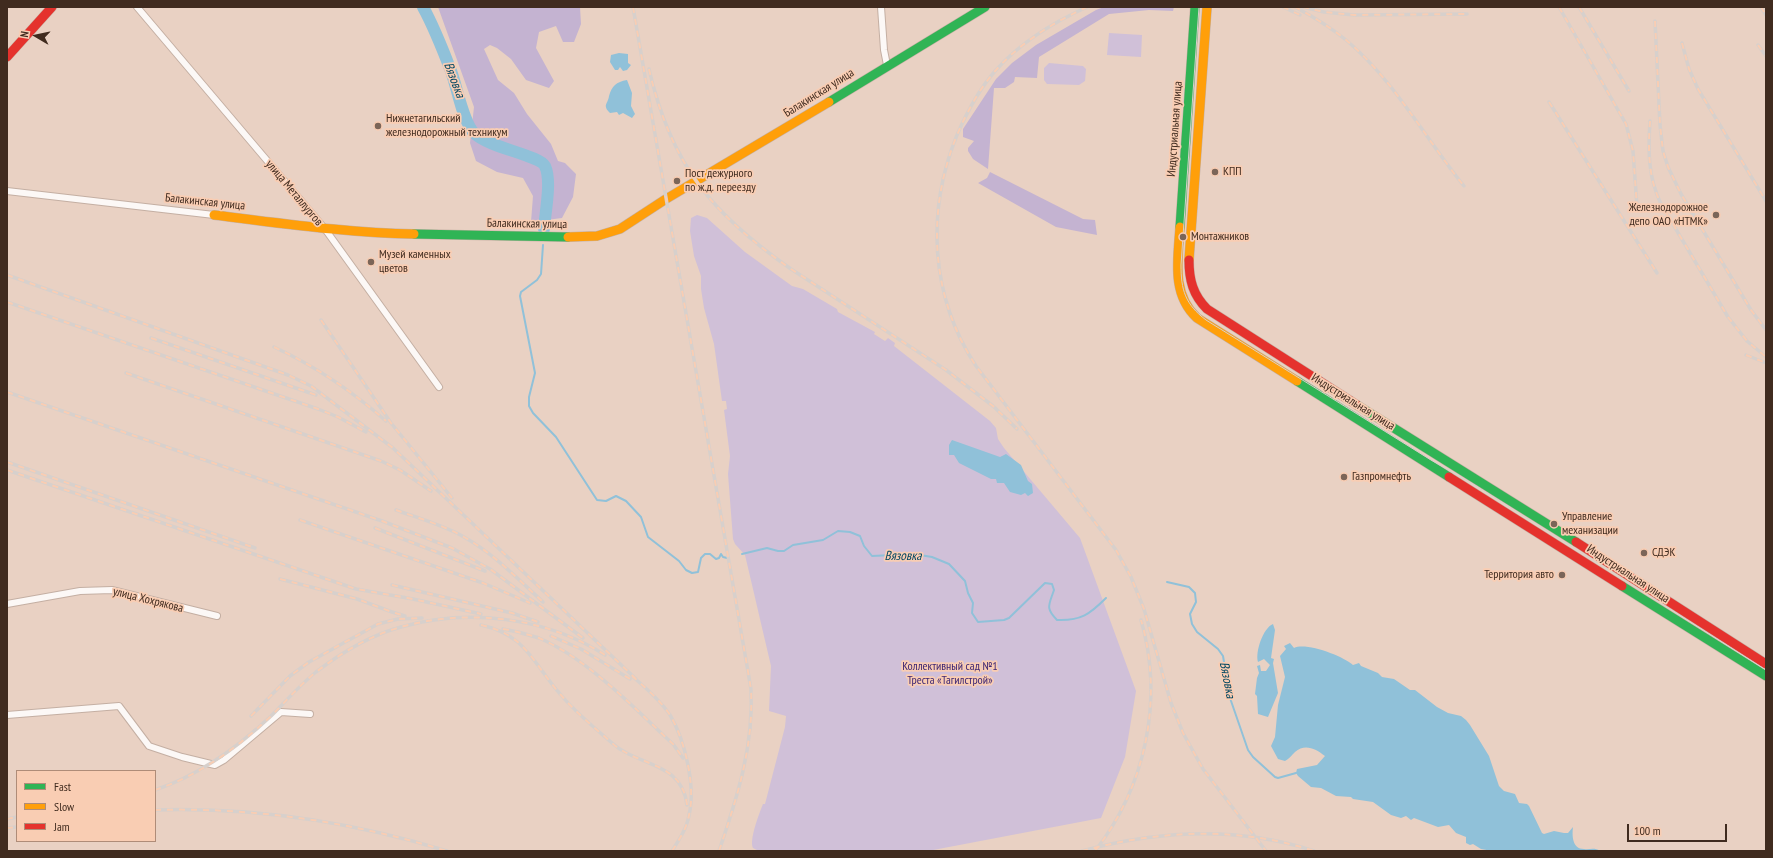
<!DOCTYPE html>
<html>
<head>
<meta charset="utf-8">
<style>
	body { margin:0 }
	#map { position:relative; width:1773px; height:858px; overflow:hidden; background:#e9d1c3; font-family:"PT Sans Narrow",sans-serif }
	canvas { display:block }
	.frame { position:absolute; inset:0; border:8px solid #402b1f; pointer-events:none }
	.legend { position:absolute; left:16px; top:770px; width:140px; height:72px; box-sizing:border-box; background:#f9cdb3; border:1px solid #af8c78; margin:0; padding:5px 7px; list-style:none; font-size:12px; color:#402b1f }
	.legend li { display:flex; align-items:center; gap:8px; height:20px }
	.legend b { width:20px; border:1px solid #af8c78 }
	.north { position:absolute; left:16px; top:16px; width:40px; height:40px; -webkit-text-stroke:3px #f9cdb3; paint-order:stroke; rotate:279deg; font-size:11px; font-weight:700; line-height:16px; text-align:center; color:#402b1f }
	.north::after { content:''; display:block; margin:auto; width:14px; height:18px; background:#402b1f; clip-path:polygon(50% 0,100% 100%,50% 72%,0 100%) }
	.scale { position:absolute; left:1627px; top:824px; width:100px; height:18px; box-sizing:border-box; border:2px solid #402b1f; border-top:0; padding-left:5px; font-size:12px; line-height:14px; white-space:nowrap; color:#402b1f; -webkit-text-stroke:3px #f9cdb3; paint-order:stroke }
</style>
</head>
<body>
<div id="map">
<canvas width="1773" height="858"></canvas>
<div class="frame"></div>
<ul class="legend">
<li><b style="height:5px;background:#30b455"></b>Fast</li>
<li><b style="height:5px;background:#ff9f0a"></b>Slow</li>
<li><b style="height:5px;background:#e5322d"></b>Jam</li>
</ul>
<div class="north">N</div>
<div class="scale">100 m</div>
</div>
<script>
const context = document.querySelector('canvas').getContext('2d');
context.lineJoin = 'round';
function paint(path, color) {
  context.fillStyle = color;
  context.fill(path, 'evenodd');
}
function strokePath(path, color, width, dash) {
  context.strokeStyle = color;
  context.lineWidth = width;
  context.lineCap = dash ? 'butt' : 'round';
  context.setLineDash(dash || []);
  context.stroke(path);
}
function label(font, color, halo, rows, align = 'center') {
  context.font = font + ' "PT Sans Narrow",sans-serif';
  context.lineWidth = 3.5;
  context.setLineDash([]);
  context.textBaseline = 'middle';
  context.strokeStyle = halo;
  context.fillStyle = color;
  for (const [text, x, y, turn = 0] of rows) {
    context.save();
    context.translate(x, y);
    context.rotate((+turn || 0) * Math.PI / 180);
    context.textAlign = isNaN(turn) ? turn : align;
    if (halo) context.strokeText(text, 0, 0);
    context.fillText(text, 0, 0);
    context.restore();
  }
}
const green = new Path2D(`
	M1109,33L1142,35L1141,57L1107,55Z
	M1049,63L1083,66L1086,69L1085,81L1079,85L1047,84L1044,80V68Z
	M697,215L707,218L745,252L792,286L803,289L837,309L838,312L875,332L874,334L885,341L888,338L895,343L894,346L990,421L996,428L998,439L1004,448L1080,538L1136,691L1125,757L1101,818L928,851H759L753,848C749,840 759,814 763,804H765L785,727L786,716L769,711L771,666L745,555L735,544L733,539L728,474L730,456L724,410L727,409L726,401H722L714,344L704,308L701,289V276L694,256L690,231L691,218Z`);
const forest = new Path2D(`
	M438,7H580L581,24L574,42H563L556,26L539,32L536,48L554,81L549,88L526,80L511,59L497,48L490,45L484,49L498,80L514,93L527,114L551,144L558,161L565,163L576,174L573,197L562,218L531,222L533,196L523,178L497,172L476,161L470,143L474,107Z
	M1104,7H1174L1173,11L1149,10L1109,14L1039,57L1037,78L1015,77L1014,82L1005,88H994L988,169L973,159L968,151V148L974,141L963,137V129L996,79L1012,63L1036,45L1096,10Z
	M990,172L1083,219L1095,220L1097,235L1056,227L978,183L987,178Z`);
const water = new Path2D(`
	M619,53L628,54V63L631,65L627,70L623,71L620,67L618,70H615L610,62L611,55Z
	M627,80L632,93L631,106L635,114L632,118L623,113L619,115L617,112L610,113C602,105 608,104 609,96C612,86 616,82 627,80Z
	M952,440L1000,457L1006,454L1021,465L1028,481L1032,484L1033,493L1028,496L1025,493L1021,495L1010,492L1004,483H997L996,479H991L959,463L954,455H949V445Z
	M1273,624L1275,630L1271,658L1274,659L1273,663L1278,693L1268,717L1258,714L1257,696L1255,694L1257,678L1259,673L1257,666L1260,665L1261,671H1266L1270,665L1264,659L1258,662C1255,652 1263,628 1273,624Z
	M1290,643L1294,648C1306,642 1343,656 1353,665L1359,663L1361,666L1378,673L1382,677L1394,679L1410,690H1415L1437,707L1448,713L1461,716L1466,720L1470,725L1489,756L1499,786L1504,791L1515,794L1519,803L1527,804L1529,806L1542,833L1544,834L1554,831L1564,833H1568L1573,827C1572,835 1572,849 1584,849C1590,850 1594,847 1600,851H1492L1481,849L1473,844L1470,845L1466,843V837L1456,833L1449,825L1438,827L1414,818L1411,820L1406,816L1401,818L1391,815L1373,802L1353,799L1351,797L1336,796L1321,788L1311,787L1298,776L1296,773L1297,769L1317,765L1325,756C1316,749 1305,743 1295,752C1291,756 1289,759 1285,761L1278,759L1271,746L1275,737L1278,705L1285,677L1280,656L1286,649L1284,646Z`);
const stream = new Path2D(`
	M543,245L541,274L537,280L521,292L520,296L535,373L529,397V406L533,413L556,437L597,500L606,501L616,496L626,501L641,517L648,537L679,561L686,570L692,573L698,572L701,558L705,554H710L716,559L719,558L721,554L723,557L727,558
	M742,554L767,548L778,551H784L793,545L823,540L838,531L850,532L860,536L864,546L872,556L914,554L932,557L949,564L965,581L968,593L973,603L972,613L978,622L1004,620L1009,618L1045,583L1052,584L1054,590C1049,605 1045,608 1057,620C1081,621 1090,614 1106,598
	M1167,582L1189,587L1195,593L1196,602L1190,614L1192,624L1197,632L1218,649L1223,656L1230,698L1248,750L1253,757L1275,777L1278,778L1296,773`);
const river = new Path2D(`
	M423,7C434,27 443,50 451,71C457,87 463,122 474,133C489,148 539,155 545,166C552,181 545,213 544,229`);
const street = new Path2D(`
	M137,7L325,229L439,387
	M881,7L884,50L887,65
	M7,191L214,215
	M7,604L80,591L112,590L217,616
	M7,715L119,706L149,746L182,757L215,765L224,760L281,712L310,714`);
const fast = new Path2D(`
	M829,102L985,7
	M1180,227L1195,7
	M414,234L568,237
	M1297,381L1449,477
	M1357,405L1576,542
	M1622,586L1766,676`);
const slow = new Path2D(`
	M214,215C281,223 347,233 414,234
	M1180,227C1178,259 1171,294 1197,318L1297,381
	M568,237L597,236L620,229L666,199L829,102
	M1189,260L1207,7`);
const jam = new Path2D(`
	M7,57L52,7
	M1189,260C1189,280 1193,295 1207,309L1357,405
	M1449,477L1622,586
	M1576,542L1766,664`);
const tram = new Path2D(`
	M1199,7L1181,265C1181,290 1185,304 1206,320L1431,460L1476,486L1766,670`);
const rail = new Path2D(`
	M633,7L751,689C754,746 737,798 719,851
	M1087,7C1054,22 1020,43 996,70C979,89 967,112 957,135C926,211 930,296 976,366L1116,550L1131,577L1144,609L1171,703L1183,733L1203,769L1266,851
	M1283,7L1300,15
	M1295,7C1312,16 1330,27 1346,40C1394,80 1425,138 1464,186
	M1303,7L1324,12L1354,15L1467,14
	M1559,7L1626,124L1633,151L1637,207
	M1579,7L1629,91
	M1761,7L1766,15
	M1655,21L1660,125L1663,151L1668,167L1681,194L1751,310L1766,330
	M1682,43L1689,69L1698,89L1766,201
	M1758,45L1766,56
	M649,69C671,165 712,214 791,269L946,370L993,406L1017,429
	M1549,102L1657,273
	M1650,121C1648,151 1648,177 1661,204L1728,317L1747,341L1766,357
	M7,275L288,375L311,386L393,448L636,679
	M7,302L318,409L338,417L366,432
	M321,320L391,423L452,498
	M151,338L316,395
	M274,347C315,366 352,391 386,421
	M1746,355L1766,363
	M126,373L381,461L400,470L431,491
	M7,392L382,521L452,548L490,569L583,638
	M7,462L255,548
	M7,470L356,589L413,599L481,614
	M396,510C418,518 443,525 464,537C494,554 518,579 543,602
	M300,520L483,583L530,603
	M375,528L485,571
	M280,579L357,599L392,612L405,616
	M392,585L512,613L538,622
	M481,625C527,635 533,664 561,695C576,713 595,728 612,743C638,767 682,761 687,805
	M503,629C515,631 527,634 539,638C588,659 634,708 673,744L683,758
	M551,636L581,649L630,679
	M632,676C645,687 660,700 670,715C685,740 696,787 689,815C687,828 679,840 672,851
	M251,716L290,676L309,662L378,624L398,619L422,618
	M155,790C200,775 237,748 271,716C286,701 300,685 316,672C341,653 371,635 401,627C468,608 546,617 605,655
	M155,810C254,807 352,822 447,851
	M7,819L17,817
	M7,828L17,827
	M1082,851C1160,830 1238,826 1314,851
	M1095,851C1146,786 1164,699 1141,620`);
const markers = [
	[378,126,4,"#7b6558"],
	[1215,172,4,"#7b6558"],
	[677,181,4,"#7b6558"],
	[1716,215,4,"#7b6558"],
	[1183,237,4,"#7b6558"],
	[371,262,4,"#7b6558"],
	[1344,477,4,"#7b6558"],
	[1554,524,4,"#7b6558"],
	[1644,553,4,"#7b6558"],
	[1562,575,4,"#7b6558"]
];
const streetNames = [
	["Балакинская улица",819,93,-32],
	["Индустриальная улица",1175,129,-86],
	["улица Металлургов",294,193,50],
	["Балакинская улица",205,202,6],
	["Балакинская улица",527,224,1],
	["Индустриальная улица",1353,402,32],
	["Индустриальная улица",1628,574,33],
	["улица Хохрякова",148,600,14]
];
const poiNames = [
	["Нижнетагильский",386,119],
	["железнодорожный техникум",386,133],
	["КПП",1223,172],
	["Пост дежурного",685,174],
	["по ж.д. переезду",685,188],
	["Железнодорожное",1708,208,"right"],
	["депо ОАО «НТМК»",1708,222,"right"],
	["Монтажников",1191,237],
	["Музей каменных",379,255],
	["цветов",379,269],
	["Газпромнефть",1352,477],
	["Управление",1562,517],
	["механизации",1562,531],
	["СДЭК",1652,553],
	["Территория авто",1554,575,"right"]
];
const parkNames = [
	["Коллективный сад №1",950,667],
	["Треста «Тагилстрой»",950,681]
];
const waterNames = [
	["Вязовка",454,80,69],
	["Вязовка",903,556],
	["Вязовка",1227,680,79]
];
paint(green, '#d0c0d8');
paint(forest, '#c4b3d1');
paint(water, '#90c1d9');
strokePath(stream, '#90c1d9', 2);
strokePath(river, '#90c1d9', 12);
strokePath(street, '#c4afa3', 8);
strokePath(fast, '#c4afa3', 10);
strokePath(slow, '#c4afa3', 10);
strokePath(jam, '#c4afa3', 10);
strokePath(street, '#fcf8f6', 6);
strokePath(fast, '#30b455', 9);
strokePath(slow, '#ff9f0a', 9);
strokePath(jam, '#e5322d', 9);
strokePath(tram, '#d7d0cc', 1);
strokePath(rail, '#d7d0cc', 3.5);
strokePath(rail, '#f9cdb3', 2, [6]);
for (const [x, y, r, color] of markers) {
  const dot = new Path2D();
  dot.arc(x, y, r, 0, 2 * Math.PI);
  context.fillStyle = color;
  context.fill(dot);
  strokePath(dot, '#f9cdb3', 1.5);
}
label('12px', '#402b1f', '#f9cdb3', streetNames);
label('12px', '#402b1f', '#f9cdb3', poiNames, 'left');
label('12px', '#3c2573', '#f9cdb3', parkNames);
label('italic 13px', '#004661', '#f9cdb3', waterNames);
</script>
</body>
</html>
